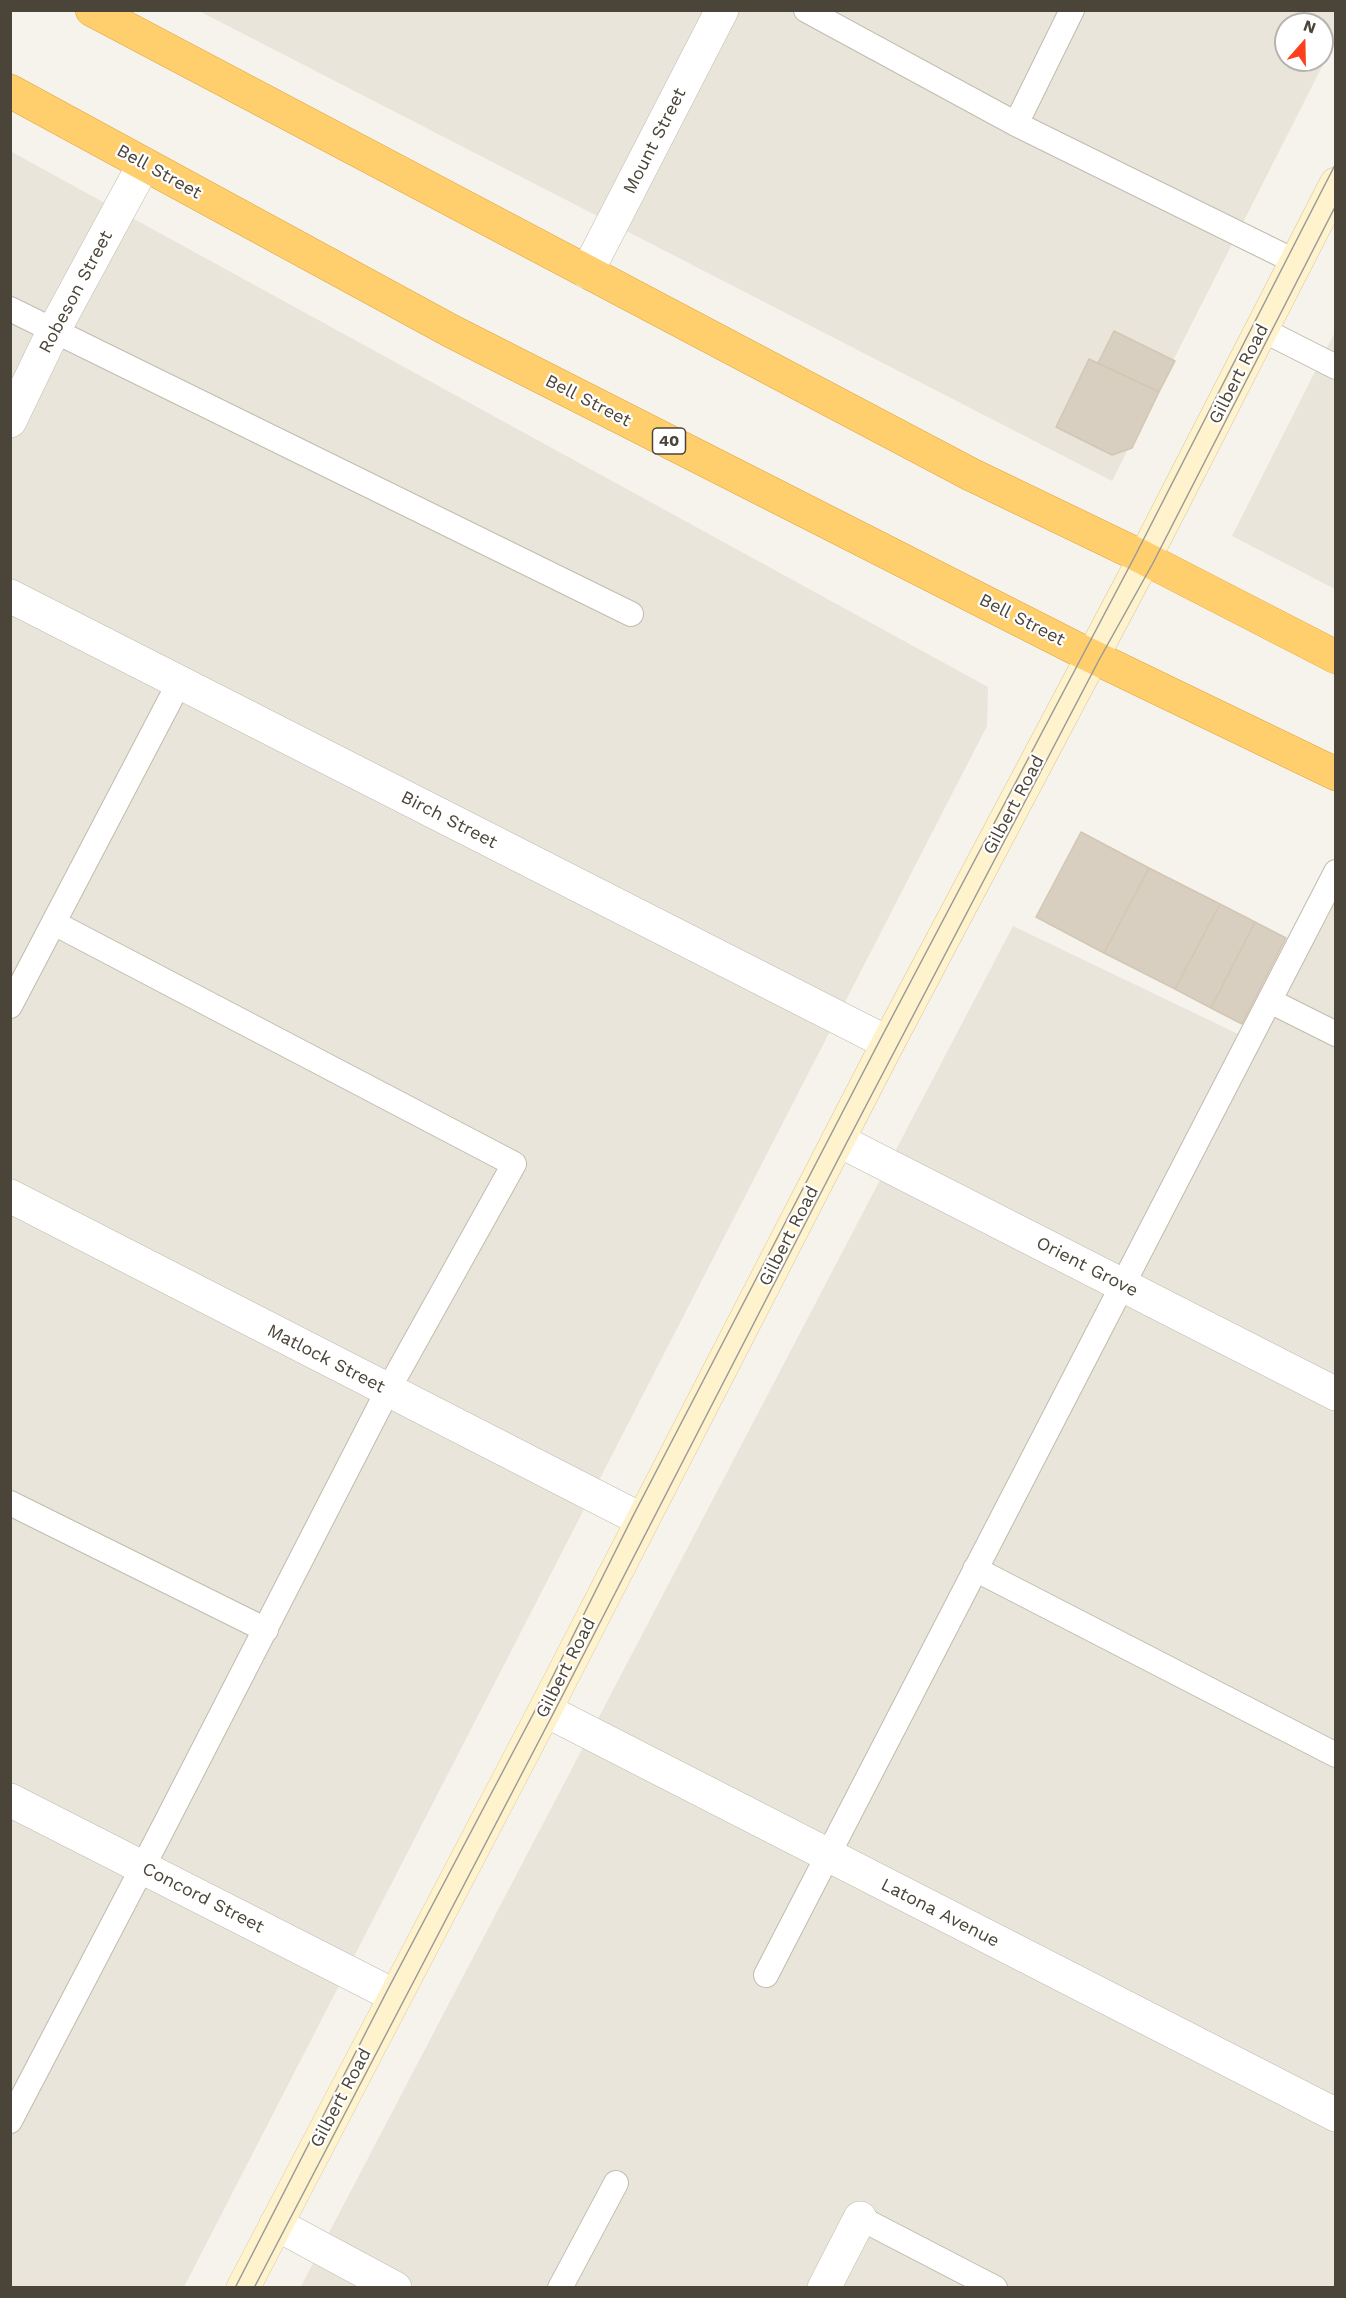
<!DOCTYPE html>
<html>
<head>
<meta charset="utf-8">
<style>
	body { margin:0 }
	#map { position:relative; width:1346px; height:2298px; overflow:hidden; background:#f6f3ec; font-family:"Work Sans",sans-serif }
	canvas { display:block }
	.frame { position:absolute; inset:0; border:12px solid #4b4439; pointer-events:none }
	.north { position:absolute; left:1274px; top:12px; width:60px; height:60px; box-sizing:border-box; background:#fff; border:2px solid #b7b4b0; border-radius:50%; rotate:20deg; font-size:16px; font-weight:700; line-height:24px; text-align:center; color:#4b4439 }
	.north::after { content:''; display:block; margin:auto; width:21px; height:27px; background:#fc3f1d; clip-path:polygon(50% 0,100% 100%,50% 72%,0 100%) }
</style>
</head>
<body>
<div id="map">
<canvas width="1346" height="2298"></canvas>
<div class="frame"></div>
<div class="north">N</div>
</div>
<script>
const context = document.querySelector('canvas').getContext('2d');
context.lineJoin = 'round';
function paint(path, color) {
  context.fillStyle = color;
  context.fill(path, 'evenodd');
}
function strokePath(path, color, width, dash) {
  context.strokeStyle = color;
  context.lineWidth = width;
  context.lineCap = dash ? 'butt' : 'round';
  context.setLineDash(dash || []);
  context.stroke(path);
}
function label(font, color, halo, rows, align = 'center') {
  context.font = font + ' "Work Sans",sans-serif';
  context.lineWidth = 4.5;
  context.setLineDash([]);
  context.textBaseline = 'middle';
  context.strokeStyle = halo;
  context.fillStyle = color;
  for (const [text, x, y, turn = 0] of rows) {
    context.save();
    context.translate(x, y);
    context.rotate((+turn || 0) * Math.PI / 180);
    context.textAlign = isNaN(turn) ? turn : align;
    if (halo) context.strokeText(text, 0, 0);
    context.fillText(text, 0, 0);
    context.restore();
  }
}
const residential = new Path2D(`
	M1335,10L1336,39L1112,481L199,11ZM1286,24H1322V60H1286Z
	M10,151L988,687L987,726L184,2287H11Z
	M1335,332V589L1232,536Z
	M1335,903V2287L300,2288L1013,926L1259,1044Z`);
const building = new Path2D(`
	M1114,331L1175,361L1159,392L1098,363Z
	M1089,359L1159,392L1132,448L1112,455L1056,427Z
	M1081,832L1149,868L1104,953L1036,917Z
	M1149,868L1220,904L1175,989L1104,953Z
	M1220,904L1255,922L1211,1008L1175,989Z
	M1255,922L1286,938L1242,1024L1211,1008Z`);
const lane = new Path2D(`
	M806,10L1016,124L1296,262
	M1016,124L1072,10
	M10,309L631,614
	M1261,329L1336,367
	M1270,1001L1336,1034
	M10,1006L179,683
	M10,1503L266,1630
	M975,1569L1336,1755
	M766,1975L1336,872
	M10,2121L161,1832L388,1390L514,1164L54,923
	M860,2218L995,2288
	M560,2288L616,2183`);
const street = new Path2D(`
	M587,272L722,10
	M10,421L53,332L144,164
	M10,596L888,1043
	M838,1140L1336,1394
	M10,1196L642,1520
	M545,1710L1336,2115
	M10,1800L395,1996
	M276,2224L395,2288
	M824,2288L860,2218`);
const secondary = new Path2D(`
	M243,2288L545,1710L888,1043L1144,559L1336,184`);
const highway = new Path2D(`
	M92,10L970,474L1136,554L1336,657
	M10,91L451,331L1083,652L1336,774`);
const tram = new Path2D(`
	M235,2288L387,1991L549,1684L633,1516L881,1038L1136,554L1336,163
	M254,2288L553,1714L846,1144L1099,660L1153,563L1336,205`);
const shields = [
	[669,441,33]
];
const shieldNames = [
	["40",669,441]
];
const streetNames = [
	["Mount Street",655,141,-63],
	["Bell Street",159,172,29],
	["Robeson Street",76,292,-62],
	["Gilbert Road",1239,374,-63],
	["Bell Street",588,401,27],
	["Bell Street",1022,620,27],
	["Gilbert Road",1014,805,-62],
	["Birch Street",449,820,27],
	["Gilbert Road",789,1236,-63],
	["Orient Grove",1087,1267,27],
	["Matlock Street",326,1359,27],
	["Gilbert Road",566,1668,-63],
	["Concord Street",203,1898,27],
	["Latona Avenue",940,1913,27],
	["Gilbert Road",341,2098,-62]
];
paint(residential, '#eae5da');
paint(building, '#d8cfc1');
strokePath(building, '#d3c7b4', 1.5);
strokePath(lane, '#c2bbae', 26);
strokePath(street, '#c2bbae', 34);
strokePath(secondary, '#d6c79b', 34);
strokePath(highway, '#e0a43c', 34);
strokePath(lane, '#fff', 24);
strokePath(street, '#fff', 33);
strokePath(secondary, '#fff3cd', 33);
strokePath(highway, '#ffcf6e', 33);
strokePath(tram, '#9a9a9a', 1.5);
for (const [x, y, w] of shields) {
  const box = new Path2D();
  box.roundRect(x - w / 2, y - 13, w, 26, 4.5);
  context.fillStyle = '#fff';
  context.fill(box);
  strokePath(box, '#4b4439', 1.5);
}
label('bold 16px', '#4b4439', null, shieldNames);
label('18px', '#4b4439', '#fff', streetNames);
</script>
</body>
</html>
